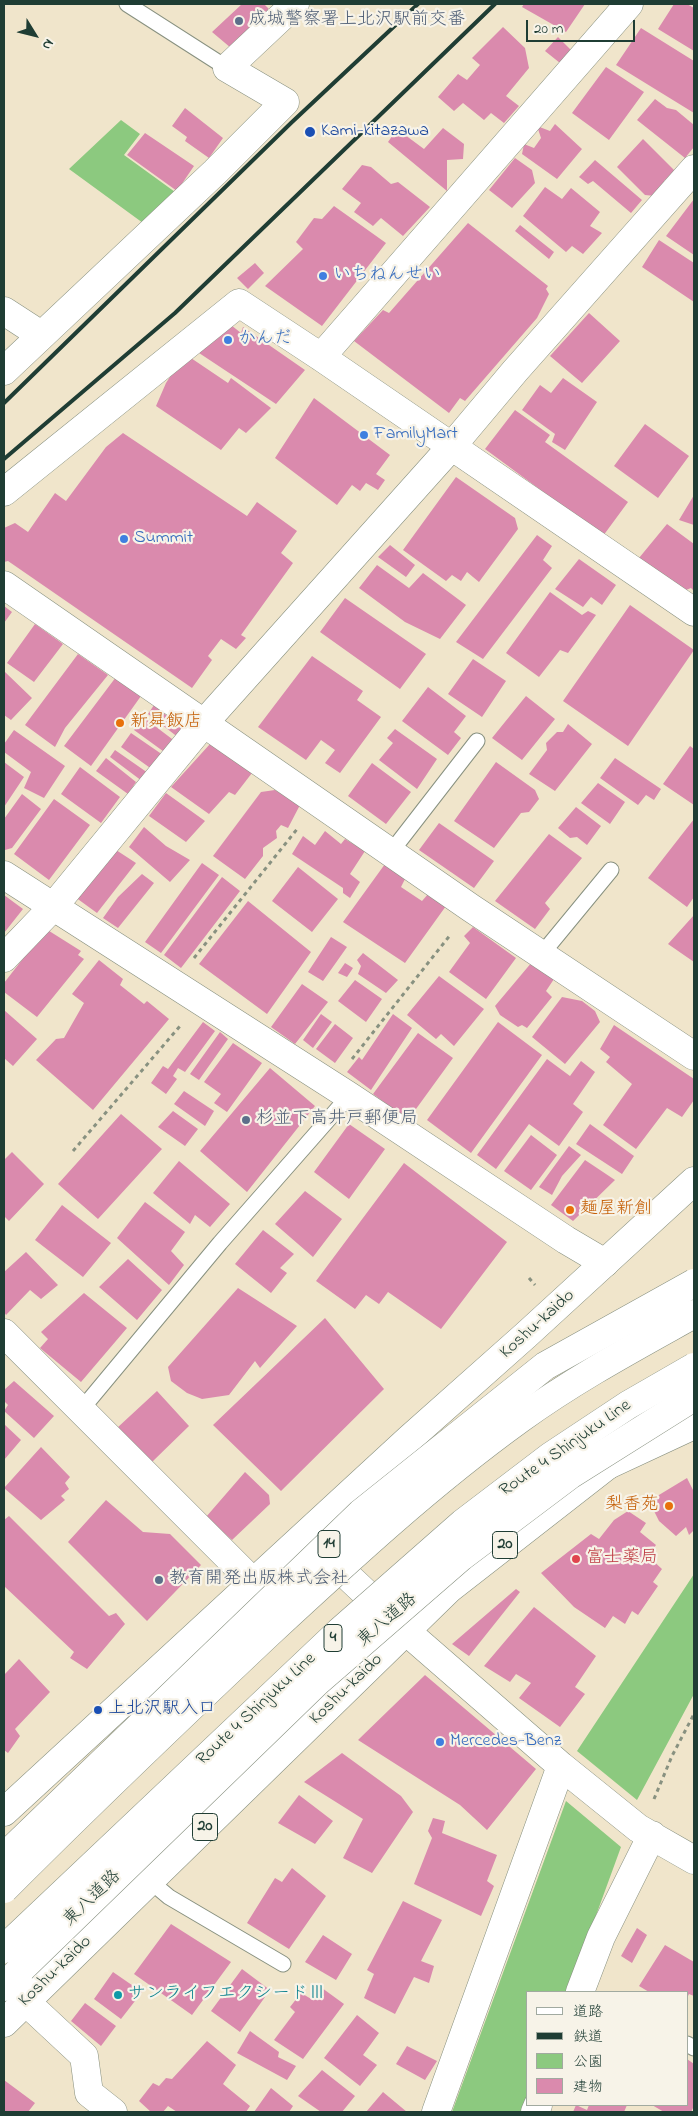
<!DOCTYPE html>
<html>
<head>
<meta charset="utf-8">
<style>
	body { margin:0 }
	#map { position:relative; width:698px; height:2116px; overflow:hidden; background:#f0e5cb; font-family:"Indie Flower","Klee One",sans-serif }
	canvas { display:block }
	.frame { position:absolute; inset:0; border:5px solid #1f3d34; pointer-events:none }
	.legend { position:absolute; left:526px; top:1991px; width:162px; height:115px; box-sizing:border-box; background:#f7f3e8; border:1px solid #a1aaa0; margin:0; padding:6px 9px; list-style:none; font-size:15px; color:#1f3d34 }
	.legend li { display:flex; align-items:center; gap:10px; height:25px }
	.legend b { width:25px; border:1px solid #a1aaa0 }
	.north { position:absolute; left:10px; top:10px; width:50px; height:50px; -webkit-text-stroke:4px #f7f3e8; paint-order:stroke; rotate:126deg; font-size:14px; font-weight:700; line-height:20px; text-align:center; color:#1f3d34 }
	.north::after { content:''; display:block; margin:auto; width:18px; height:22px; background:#1f3d34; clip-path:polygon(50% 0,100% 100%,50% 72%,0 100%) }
	.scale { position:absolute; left:526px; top:20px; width:109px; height:22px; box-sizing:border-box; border:2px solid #1f3d34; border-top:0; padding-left:6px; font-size:15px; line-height:18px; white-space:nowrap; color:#1f3d34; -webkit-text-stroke:4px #f7f3e8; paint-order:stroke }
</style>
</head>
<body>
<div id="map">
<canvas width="698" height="2116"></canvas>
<div class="frame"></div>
<ul class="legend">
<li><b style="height:6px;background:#fff"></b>道路</li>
<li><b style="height:6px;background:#1f3d34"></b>鉄道</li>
<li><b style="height:14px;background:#8cc97f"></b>公園</li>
<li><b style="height:14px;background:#da8aad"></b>建物</li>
</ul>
<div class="north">N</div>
<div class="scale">20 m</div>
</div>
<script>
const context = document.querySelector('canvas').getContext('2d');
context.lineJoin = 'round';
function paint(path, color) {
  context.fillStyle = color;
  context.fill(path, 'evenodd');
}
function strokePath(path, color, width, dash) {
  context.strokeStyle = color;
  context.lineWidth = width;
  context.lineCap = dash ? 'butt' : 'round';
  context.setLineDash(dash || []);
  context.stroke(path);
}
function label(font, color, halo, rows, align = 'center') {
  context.font = font + ' "Indie Flower","Klee One",sans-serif';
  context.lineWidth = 4.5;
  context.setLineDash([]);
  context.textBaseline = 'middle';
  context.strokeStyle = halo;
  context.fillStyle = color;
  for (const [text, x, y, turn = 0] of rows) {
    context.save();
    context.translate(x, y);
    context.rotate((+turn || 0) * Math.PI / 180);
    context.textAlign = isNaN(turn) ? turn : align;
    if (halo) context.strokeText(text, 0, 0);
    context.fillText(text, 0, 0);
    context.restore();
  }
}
const green = new Path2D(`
	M121,120L140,134L124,155L175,192L143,223L69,169Z
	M694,1574V1694L637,1800L577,1751Z
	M566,1801L621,1847L568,1992H527V2105L524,2112H452Z`);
const building = new Path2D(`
	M242,4H264L269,9L231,48L212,32Z
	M524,4H585L566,32L522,7Z
	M674,4H687L694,8V51L658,29Z
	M503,27L525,48L529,68L506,96L519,106L504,123L491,113L484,120L463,103L454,111L438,97L458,74L467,80L480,65L472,58Z
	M641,28L694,61V113L616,65Z
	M558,37L571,50L560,63L545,51Z
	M606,67L644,92L609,140L572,113Z
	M655,99L667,108L676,110L694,125V147L685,158L637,120Z
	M185,108L223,138L209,158L185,141L187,137L172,126Z
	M555,124L582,149L557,179L522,154L524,144L534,148L541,138L537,126L550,131Z
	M443,128L464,144L463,159L447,160V191L388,142L397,129L424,149Z
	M145,133L194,166L177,191L127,155Z
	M643,139L675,171L664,181L666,186L655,196L645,195L617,167Z
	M515,158L532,170L535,183L512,208L489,190Z
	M595,160L642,200L631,213L593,181L588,184L579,177Z
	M362,165L371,167L391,184L398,182L430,207L403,236L381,218L373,226L354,212L361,203L342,189Z
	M545,187L562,199L571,188L600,212L590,226L602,233L583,254L572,246L566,252L523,216Z
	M694,199V255L666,236Z
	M334,206L386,243L322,326L265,286L303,249L296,242L314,218L322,219Z
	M468,223L548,286L546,289L549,294L537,318L465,401L460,398L449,413L354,341L383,310L389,313Z
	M520,225L554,252L549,259L515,231Z
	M659,240L694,263V302L642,267Z
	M255,263L264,273L248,289L237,278Z
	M589,313L620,341L582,383L550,356Z
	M226,321L241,333L243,327L305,370L276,404L193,349Z
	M185,354L228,383L231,378L271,408L246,433L239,428L221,450L156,406L166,383Z
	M563,378L597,402L565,450L552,442L555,434L522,410L540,385L551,393Z
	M314,398L390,455L376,474L385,480L378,490L366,483L360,491L352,485L337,505L275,458Z
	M515,410L550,435L545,442L628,502L603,536L485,449Z
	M645,424L689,456L658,498L614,466Z
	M123,433L247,516L257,502L297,531L281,553L293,563L241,635L246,638L236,649L221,639L208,656L212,660L192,688L8,561L4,562V528L15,523L28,532L55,493L66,501L106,447Z
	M456,477L515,518L518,529L479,582L467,572L461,581L452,575L446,581L403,550Z
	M694,495V525L679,520Z
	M667,524L694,544V591L691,588L686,590L639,558Z
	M537,535L552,546L543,560L552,568L483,659L456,642Z
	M390,545L415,565L406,577L378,557Z
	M579,559L616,585L602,605L591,597L583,607L555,589Z
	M377,565L409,588L423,573L466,605L440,639L405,622L359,588Z
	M550,592L582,615L588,611L596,615L568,653L560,650L539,677L506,653Z
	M345,598L426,654L400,689L320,632Z
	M630,605L694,650L628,746L563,701Z
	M4,606L12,612L4,623Z
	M35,624L63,644L34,682L7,663Z
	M78,654L108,675L65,728L55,747L25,725Z
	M312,656L363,691L357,700L381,717L340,773L325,763L335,750L321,740L306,760L258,727Z
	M473,659L506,681L482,717L448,694Z
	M5,672L32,698L11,720L4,715Z
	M116,677L141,696L91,766L64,746Z
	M428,687L466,716L454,732L461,738L448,755L402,721Z
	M526,696L555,719L522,760L492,738Z
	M154,705L184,730L179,738L148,714Z
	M143,717L176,742L167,754L134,730Z
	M568,724L592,744L555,791L529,774L547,750L546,743L557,732H563Z
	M395,729L437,759L417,789L379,760L393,743L387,738Z
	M14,730L65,766L44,798L24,788L31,772L4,752V744Z
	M131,733L163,755L153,770L121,747Z
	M210,744L252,773L235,795L229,792L209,814L171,787Z
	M690,746L694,749V805L663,784Z
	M115,750L148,773L142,781L110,757Z
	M106,758L136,782L128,794L96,771Z
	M615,758L661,789L654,800L646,795L638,805L600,778Z
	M4,762L24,777L4,807Z
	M496,762L535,790L539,799L529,812L521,813L494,848L454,821Z
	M372,763L411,792L386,824L348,796Z
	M80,767L120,797L101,823L61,794Z
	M598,783L625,802L610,824L581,803Z
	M275,790L300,805L288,828L281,825L276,831L277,838L263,848V856L245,879L213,856L261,792Z
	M166,793L205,821L186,842L149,816Z
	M22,794L41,809L12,848L5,850L4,819Z
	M54,799L90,825L49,880L14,854Z
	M576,807L601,826L587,845L577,837L570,838L558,828Z
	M694,819V897L687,907L648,878Z
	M439,823L494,861L474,888L419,850Z
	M144,827L166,846L190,860L170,882L129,847Z
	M325,831L341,844L345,839L365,851L350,874L360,882L350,898L343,893V888L292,854L303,836L315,845Z
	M549,834L582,858L545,903L550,909L535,929L495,901Z
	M116,850L136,863L97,913L75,897Z
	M202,863L219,875L161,953L145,942Z
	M385,864L405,879L401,887L422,901L429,893L446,906L405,963L343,922Z
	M298,867L338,899L312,932L272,901Z
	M142,874L154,883L118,928L103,918L118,897Z
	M222,877L240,891L181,968L164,955Z
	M4,895L23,909L4,933Z
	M248,901L311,952L267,1014L199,964Z
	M694,915V962L668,944Z
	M473,927L516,958L486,999L449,972L470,943L464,936Z
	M46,929L81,951L78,955L84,959L37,1017L4,992V983Z
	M331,937L347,947L323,981L308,972Z
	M363,953L398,980L386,993L358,974L361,966L357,960Z
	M99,960L123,979L120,985L144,1004L147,1001L169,1019L93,1110L36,1060L56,1039L64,1038L84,1003L72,994Z
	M532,962L554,979L546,991L552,997L527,1028L522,1025L518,1027L500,1015L495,1006Z
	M345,963L353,968L347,977L338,973Z
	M439,976L484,1009L454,1046L441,1034L436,1039L407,1015Z
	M355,980L382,999L366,1022L338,1001Z
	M302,984L328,1002L295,1044L271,1027Z
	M562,997L582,1001L595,1011L600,1022L565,1064L532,1037Z
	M4,1010L37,1039L13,1066L4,1058Z
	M321,1014L332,1022L313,1048L303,1040Z
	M393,1014L412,1028L371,1090L347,1072L359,1057L362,1060Z
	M203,1022L215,1031L185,1072L178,1068L173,1076L177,1079L166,1094L151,1083L163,1066L168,1069Z
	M498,1022L542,1055L471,1153L427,1120Z
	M335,1024L353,1038L335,1063L316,1049Z
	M614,1025L694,1079V1100L682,1117L667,1108L636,1149L603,1125L632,1084L606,1062L610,1057L600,1049Z
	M220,1032L228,1039L199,1080L190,1074Z
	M418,1033L453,1058L408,1120L373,1094Z
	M233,1043L262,1063L227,1112L214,1103L221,1094L204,1082Z
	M547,1059L570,1076L581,1061L595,1072L573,1104L583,1112L559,1146L529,1124L496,1169L477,1155Z
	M270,1068L315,1106L247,1192L200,1151Z
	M184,1091L214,1111L205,1126L174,1104Z
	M173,1111L198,1129L185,1146L158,1127Z
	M121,1114L162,1149L98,1219L58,1184Z
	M349,1124L385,1149L349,1199L314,1172Z
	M590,1124L634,1156L622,1174L576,1144Z
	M531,1135L557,1155L531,1190L504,1171Z
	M569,1146L581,1155L562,1176L552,1195L539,1187Z
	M12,1152L44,1184L9,1221L4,1216V1160Z
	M585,1160L615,1180L573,1221L551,1205Z
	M179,1161L230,1204L210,1227L195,1215L190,1224L153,1193Z
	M404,1163L507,1242L441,1329L388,1292L379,1304L366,1295L355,1309L316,1281Z
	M305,1191L342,1219L313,1257L275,1224Z
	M145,1202L185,1232L171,1251L184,1265L169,1285L117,1238Z
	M62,1205L111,1243L83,1277L35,1240Z
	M263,1230L294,1254L280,1268L287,1273L271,1293L235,1264Z
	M26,1252L58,1285L41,1299L30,1290L6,1315L4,1312V1272Z
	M128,1259L162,1290L137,1320L99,1287Z
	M238,1288L297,1326L260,1368L255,1361L229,1395L202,1399L187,1393L171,1381L168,1367Z
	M84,1293L127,1328L81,1382L40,1348L48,1339L41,1332Z
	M325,1318L384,1389L281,1491L213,1425Z
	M14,1381L54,1416L34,1438L4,1411L8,1405L4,1401V1390Z
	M157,1391L189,1426L152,1462L117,1428Z
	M4,1424L21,1440L4,1460Z
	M41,1447L70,1477L65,1483L69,1489L61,1496L65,1500L41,1520L4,1488Z
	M245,1472L269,1495L270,1504L232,1540L206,1517Z
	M687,1478L694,1492V1530L689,1535L686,1527L676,1536L659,1521L649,1501Z
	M106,1500L143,1532L170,1534L201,1565L147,1621L68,1542Z
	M628,1511L646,1523L640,1532L656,1545L648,1556L662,1569L653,1582L658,1586L638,1615L632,1611L625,1624L613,1616L605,1628L574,1607L541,1573L591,1534L599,1539L614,1520Z
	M9,1516L109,1616L116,1613L125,1624L87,1669L70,1658L74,1652L4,1586V1520Z
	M516,1589L520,1592L469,1656L452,1644Z
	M534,1607L596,1656L575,1687L585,1694L560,1727L519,1698L531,1683L516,1674L510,1682L484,1666Z
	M19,1659L50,1692L15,1729L20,1736L8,1753L4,1750V1675Z
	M425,1675L536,1769L487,1830L460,1805L358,1740Z
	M342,1753L401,1796L413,1812L372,1873L343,1858L363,1819L304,1782Z
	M299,1795L333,1821L315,1844L278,1823Z
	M433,1818L445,1821L442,1833L497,1855L487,1881L494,1886L481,1916L414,1884L432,1838L428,1831Z
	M292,1868L326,1896L289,1949L247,1923L275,1878L282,1882Z
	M403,1901L442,1920L421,1961L434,1966L429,1983L414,1977L395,2014L364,1998L374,1974L367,1970Z
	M171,1924L231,1962L192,2015L134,1974Z
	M637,1928L647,1935L632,1963L621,1956Z
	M323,1935L352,1954L336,1980L305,1962Z
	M665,1945L694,1962V1996L689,1994L687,1998V1992H649L639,1986Z
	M242,1969L270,1990L240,2032L211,2011Z
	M113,1972L142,1992L121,2019L94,1999Z
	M322,1988L344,2004L303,2059L274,2040L295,2012L290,2007L301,1993L313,2000Z
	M85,2003L116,2026L101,2046L71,2021Z
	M357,2015L379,2033L363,2055L377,2065L360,2086L324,2058Z
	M250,2031L279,2052L278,2057L296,2066L287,2080L237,2053Z
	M207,2041L236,2065L223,2084L250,2106L246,2112H177L168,2106L163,2112H151L139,2101L153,2083L159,2086L166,2078L172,2079Z
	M407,2046L437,2061L425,2080L396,2064Z
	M687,2059L694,2064V2106L691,2112H664L652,2105H687Z
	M322,2070L355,2096L342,2112H321L298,2096Z
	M4,2080L35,2103L28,2112H4Z
	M271,2088L293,2106L289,2112H254Z
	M383,2092L407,2112H366Z
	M576,2105L587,2110L589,2105H627L624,2112H573Z`);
const path = new Path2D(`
	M194,958L298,828
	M352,1059L451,934
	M73,1151L180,1026
	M529,1278L535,1285
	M654,1799L672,1756L694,1714`);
const lane = new Path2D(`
	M127,4L227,68
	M391,852L477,741
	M541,955L611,870
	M81,1410L220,1243L349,1096
	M150,1881L169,1897L283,1964
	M687,2044L694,2048`);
const street = new Path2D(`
	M4,311L41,335
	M321,357L629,4
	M4,371L215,172L285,102L227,68L295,4
	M4,492L239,303L321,357L694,612
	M4,585L471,908L694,1056
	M4,875L349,1096L566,1240L605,1263
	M4,958L53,907L204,723L452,446L515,371L694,169
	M4,1333L253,1582
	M323,1553L407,1632L561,1766L638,1828L694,1860
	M580,1992L601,1937L652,1835
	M26,2002L84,2056L89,2093L113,2112
	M436,2112L561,1766
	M535,2112L538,2105`);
const primary = new Path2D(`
	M608,1465L694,1425
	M4,1987L22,1968`);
const highway = new Path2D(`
	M4,1812L409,1439L526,1335L694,1181
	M4,2023L449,1589L608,1465L619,1452`);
const rail = new Path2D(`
	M4,403L291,123L418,4
	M4,459L175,313L495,4`);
const primaryBridge = new Path2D(`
	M4,1857L361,1513L545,1366L694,1283
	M22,1968L317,1682L461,1557L570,1475L694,1397`);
const highwayBridge = new Path2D(`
	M4,1889C91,1802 179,1718 268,1634C349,1559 430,1484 520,1419C575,1379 635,1347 694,1314
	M4,1949L339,1632L463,1523L551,1456L628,1405L694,1367`);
const markers = [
	[239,21,5,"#5c6f8a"],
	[310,132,6,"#1a4fb4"],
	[323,276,5,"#3f7fe0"],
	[228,340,5,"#3f7fe0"],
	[364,435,5,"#3f7fe0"],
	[124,539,5,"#3f7fe0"],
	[120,723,5,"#e8710a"],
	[246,1120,5,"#5c6f8a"],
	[570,1210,5,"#e8710a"],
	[669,1506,5,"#e8710a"],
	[576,1559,5,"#e0444e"],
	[159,1580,5,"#5c6f8a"],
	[98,1710,5,"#1a4fb4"],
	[440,1742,5,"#3f7fe0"],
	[118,1995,5,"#0f9aa8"]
];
const shields = [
	[329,1544,22],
	[505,1545,25],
	[333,1638,18],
	[205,1827,25]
];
const shieldNames = [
	["14",329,1544],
	["20",505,1545],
	["4",333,1638],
	["20",205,1827]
];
const serviceNames = [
	["成城警察署上北沢駅前交番",249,21],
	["杉並下高井戸郵便局",256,1120],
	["教育開発出版株式会社",169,1580]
];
const transitNames = [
	["Kami-kitazawa",321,132],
	["上北沢駅入口",108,1710]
];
const shopNames = [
	["いちねんせい",333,276],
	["かんだ",238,340],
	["FamilyMart",374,435],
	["Summit",134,539],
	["Mercedes-Benz",450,1742]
];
const foodNames = [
	["新曻飯店",130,723],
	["麺屋新創",580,1210],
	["梨香苑",659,1506,"right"]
];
const streetNames = [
	["Koshu-kaido",538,1325,-42],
	["Route 4 Shinjuku Line",566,1449,-35],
	["東八道路",388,1621,-41],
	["Koshu-kaido",347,1690,-44],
	["Route 4 Shinjuku Line",257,1710,-43],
	["東八道路",93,1899,-44],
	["Koshu-kaido",56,1972,-44]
];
const healthNames = [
	["富士薬局",586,1559]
];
const cultureNames = [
	["サンライフエクシードⅢ",128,1995]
];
paint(green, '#8cc97f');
paint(building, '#da8aad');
strokePath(lane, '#889180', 17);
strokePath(street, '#889180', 29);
strokePath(primary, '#889180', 29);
strokePath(highway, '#889180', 29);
strokePath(path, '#889180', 3, [4, 4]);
strokePath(lane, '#fff', 15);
strokePath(street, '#fff', 28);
strokePath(primary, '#fff', 28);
strokePath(highway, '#fff', 28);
strokePath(rail, '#1f3d34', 4);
strokePath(primaryBridge, '#889180', 29, []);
strokePath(highwayBridge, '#889180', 29, []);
strokePath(primaryBridge, '#fff', 28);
strokePath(highwayBridge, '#fff', 28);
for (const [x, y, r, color] of markers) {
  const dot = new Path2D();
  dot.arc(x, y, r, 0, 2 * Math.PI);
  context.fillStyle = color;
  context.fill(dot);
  strokePath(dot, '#f7f3e8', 2);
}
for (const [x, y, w] of shields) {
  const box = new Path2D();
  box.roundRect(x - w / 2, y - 13.5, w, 27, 4);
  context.fillStyle = '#f7f3e8';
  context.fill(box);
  strokePath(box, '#1f3d34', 1);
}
label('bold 16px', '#1f3d34', null, shieldNames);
label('18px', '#4e5e75', '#f7f3e8', serviceNames, 'left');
label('18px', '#164399', '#f7f3e8', transitNames, 'left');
label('18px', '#366cbe', '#f7f3e8', shopNames, 'left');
label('18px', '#c56008', '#f7f3e8', foodNames, 'left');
label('18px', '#1f3d34', '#f7f3e8', streetNames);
label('18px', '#be3a42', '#f7f3e8', healthNames, 'left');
label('18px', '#0d838f', '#f7f3e8', cultureNames, 'left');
</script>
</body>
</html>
